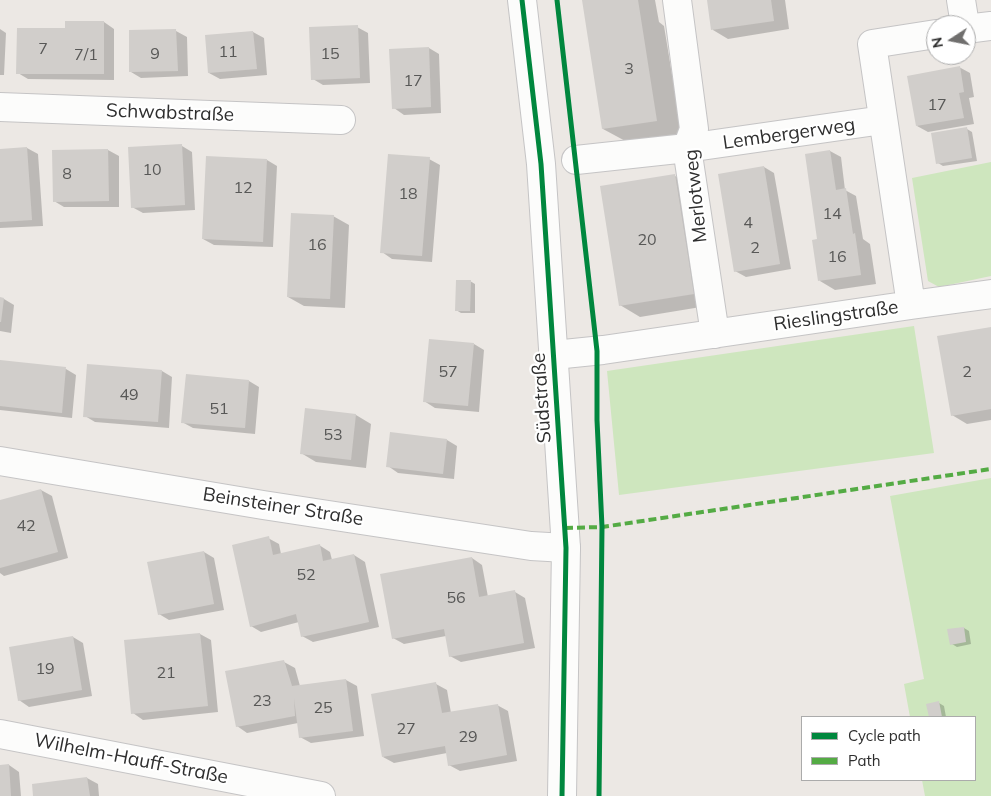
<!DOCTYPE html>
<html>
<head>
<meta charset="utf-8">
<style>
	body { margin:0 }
	#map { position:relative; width:991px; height:796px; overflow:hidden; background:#ece8e4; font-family:Mulish,sans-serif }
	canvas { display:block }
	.legend { position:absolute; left:801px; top:716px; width:175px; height:65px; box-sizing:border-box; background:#fff; border:1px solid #ababab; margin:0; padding:6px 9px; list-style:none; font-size:15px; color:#2e2e2e }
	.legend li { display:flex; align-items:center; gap:10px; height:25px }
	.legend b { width:25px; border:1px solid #ababab }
	.north { position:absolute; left:926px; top:15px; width:50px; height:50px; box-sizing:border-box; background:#fff; border:1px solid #ababab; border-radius:50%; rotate:259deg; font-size:14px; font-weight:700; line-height:20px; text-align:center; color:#2e2e2e }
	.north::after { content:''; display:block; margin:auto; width:18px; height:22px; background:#706f6e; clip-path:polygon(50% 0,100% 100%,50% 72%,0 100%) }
</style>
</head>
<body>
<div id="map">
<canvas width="991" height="796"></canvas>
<ul class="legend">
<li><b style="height:6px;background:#00873e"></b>Cycle path</li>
<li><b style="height:6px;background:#54ab44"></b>Path</li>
</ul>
<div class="north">N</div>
</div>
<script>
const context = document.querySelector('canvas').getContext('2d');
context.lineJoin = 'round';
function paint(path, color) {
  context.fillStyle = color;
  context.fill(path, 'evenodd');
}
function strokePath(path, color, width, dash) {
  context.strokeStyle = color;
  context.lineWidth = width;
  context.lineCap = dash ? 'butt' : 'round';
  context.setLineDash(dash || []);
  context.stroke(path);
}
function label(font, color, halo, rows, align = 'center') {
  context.font = font + ' Mulish,sans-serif';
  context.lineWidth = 4.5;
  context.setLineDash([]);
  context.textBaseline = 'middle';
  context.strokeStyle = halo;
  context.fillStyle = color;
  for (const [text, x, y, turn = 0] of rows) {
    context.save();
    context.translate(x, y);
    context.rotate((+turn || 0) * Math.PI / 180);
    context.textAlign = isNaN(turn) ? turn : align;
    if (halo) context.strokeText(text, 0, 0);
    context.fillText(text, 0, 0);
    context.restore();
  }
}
const green = new Path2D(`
	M991,162V276L939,287L928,281L912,178Z
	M914,326L934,453L619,495L607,371Z
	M991,478V796H925L922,780H975V717H910L904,684L924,679L890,496Z`);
const shadow = new Path2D(`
	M583,0H655L659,22L664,26L682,135L629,143L603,129Z
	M708,0H785L789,29L728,39L713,30Z
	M104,22L114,29V80L28,79L18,73Z
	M357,27L368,33L370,83L323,85L313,79Z
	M0,29L6,33L4,75H0Z
	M176,31L187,37L188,76L141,78L131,72Z
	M253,32L264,38L267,75L220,79L209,73L206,36Z
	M429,48L439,54L441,113L404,115L394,108Z
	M959,67L970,73L974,97L969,98L974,124L928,132L917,126Z
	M967,129L972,132L977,161L943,166L938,163Z
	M182,146L192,152L195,210L143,213L132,207Z
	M27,148L38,154L43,226L0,228V150Z
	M108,150L119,156V207H64L54,201Z
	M830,151L841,157L845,190L856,196L863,239L870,244L876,284L835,290L820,281L819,240L806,155Z
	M429,159L440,165L432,262L392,259L382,252Z
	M267,160L277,166L273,247L214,245L203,239Z
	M764,167L774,173L791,269L746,277L735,271Z
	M675,176L694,187L713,305L640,317L620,305Z
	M333,216L349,225L345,308L304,306L288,297Z
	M470,281L475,284V313H461L456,310Z
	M0,298L4,299L14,305L11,333L0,331Z
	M991,328V420L967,424L952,415Z
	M474,344L484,350L479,412L435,408L424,401Z
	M0,361L66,369L76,375L72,418L0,410Z
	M162,371L172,377L169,428L95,422L85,416Z
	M249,381L259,387L255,434L193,428L182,422Z
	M306,409L356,415L371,424L366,468L316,462L301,453Z
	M447,440L457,446L454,479L398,473L388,466Z
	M41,490L52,496L68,558L4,576L0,573V501Z
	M268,538L279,544L281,554L319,545L330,552L332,560L354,555L365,562L379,627L313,642L302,636L299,622L261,632L251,626Z
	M204,552L214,558L224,610L169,620L159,614Z
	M472,558L482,565L488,597L515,592L525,598L535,648L461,662L450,656L446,636L404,644L393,638Z
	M964,628L969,631L971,644L957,647L952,644Z
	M200,634L211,640L218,712L143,720L133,713Z
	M73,637L83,643L92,696L29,707L19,700Z
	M284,662L295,668L300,686L346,680L357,686L364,736L311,743L300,737L298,723L247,733L237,726Z
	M436,684L447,690L451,713L497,705L508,711L517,761L460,771L449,765L447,753L394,763L383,757Z
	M939,703L944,706L946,717H931L928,705Z
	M9,765L19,772L21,796H0V766Z
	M87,778L98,784L99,796H35Z`);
const building = new Path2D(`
	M582,0H638L657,121L602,129Z
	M707,0H771L774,21L711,30Z
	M65,21H104V74H16L17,28H65Z
	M358,25L360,78L311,80L309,27Z
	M176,29L178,71L129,72V30Z
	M253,31L257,69L208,73L205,35Z
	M429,47L431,107L392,109L389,49Z
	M960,66L964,92L959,93L964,118L916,126L907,76Z
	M967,127L972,158L936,164L931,133Z
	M182,144L185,205L131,208L128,147Z
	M27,147L32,220L0,222V149Z
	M108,149L109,201L53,202L52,150Z
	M830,150L836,190L846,188L853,234L855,233L861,275L818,281L812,240L817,239L805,154Z
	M388,154L430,157L422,256L380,253Z
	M206,156L267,159L263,242L202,239Z
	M764,166L780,264L734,272L718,174Z
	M675,174L694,294L619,306L600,186Z
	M291,213L334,215L330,299L287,297Z
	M456,280H471L470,311H455Z
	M0,297L4,298L1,322H0Z
	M991,327V409L951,416L937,336Z
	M429,339L474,343L468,406L423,402Z
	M0,360L66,367L62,413L0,406Z
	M87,364L162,370L158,422L83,417Z
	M186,374L249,380L245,428L181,423Z
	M305,408L356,414L351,460L300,454Z
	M390,432L447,439L443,474L386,467Z
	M41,489L58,552L0,568V500Z
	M269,536L273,555L320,544L323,561L354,554L369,622L301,637L296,614L250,627L232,545Z
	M204,551L214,604L158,615L147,562Z
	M472,557L479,597L515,590L524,643L449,657L444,629L392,639L380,574Z
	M964,627L966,642L950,645L947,629Z
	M200,633L208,706L131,714L124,640Z
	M73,636L82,690L18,701L9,647Z
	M284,660L292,686L346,679L353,731L299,738L294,698L295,716L236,727L225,671Z
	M436,682L442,713L498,704L507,755L448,766L445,746L382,757L371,694Z
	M939,701L942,717H929L926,704Z
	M9,764L11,796H0V765Z
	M87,777L90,796H33L32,784Z`);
const street = new Path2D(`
	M677,0L694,129L687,148L715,334
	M961,0L965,25
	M966,29L991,26
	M0,107L341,120
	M576,160L687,148L883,120
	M911,305L991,294
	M554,355L603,350L911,305L872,44L936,34
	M0,461L263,505L531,546L566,548
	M0,734L321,796`);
const secondary = new Path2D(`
	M522,0L541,164L566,548L562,796`);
const quiet = new Path2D(`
	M565,528L602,527L991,469`);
const cycleway = new Path2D(`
	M522,0L541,164L566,548L562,796
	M557,0L597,351V420L602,527L599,796`);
const numberNames = [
	["7",43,49],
	["11",228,52],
	["9",155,54],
	["15",330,54],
	["7/1",86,55],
	["3",629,69],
	["17",413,81],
	["17",937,105],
	["10",152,170],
	["8",67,174],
	["12",243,188],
	["18",408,194],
	["14",832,214],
	["4",748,223],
	["20",647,240],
	["16",317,245],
	["2",755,248],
	["16",837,257],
	["57",448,372],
	["2",967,372],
	["49",129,395],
	["51",219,409],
	["53",333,435],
	["42",26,526],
	["52",306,575],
	["56",456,598],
	["19",45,669],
	["21",166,673],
	["23",262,701],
	["25",323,708],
	["27",406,729],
	["29",468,737]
];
const streetNames = [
	["Schwabstraße",170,113,2],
	["Lembergerweg",789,134,-8],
	["Merlotweg",696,196,-96],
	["Rieslingstraße",836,316,-8],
	["Südstraße",542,398,-94],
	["Beinsteiner Straße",283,507,9],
	["Wilhelm-Hauff-Straße",131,759,11]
];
paint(green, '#cee6be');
paint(shadow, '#0003');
paint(building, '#d1cecb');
strokePath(street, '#c5c4c5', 30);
strokePath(secondary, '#c5c4c5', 30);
strokePath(street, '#fcfcfb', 28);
strokePath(secondary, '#fcfcfb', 28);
strokePath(quiet, '#54ab44', 4, [8, 4]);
strokePath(cycleway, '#00873e', 5);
label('16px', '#585857', null, numberNames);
label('19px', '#2e2e2e', '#fff', streetNames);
</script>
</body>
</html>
